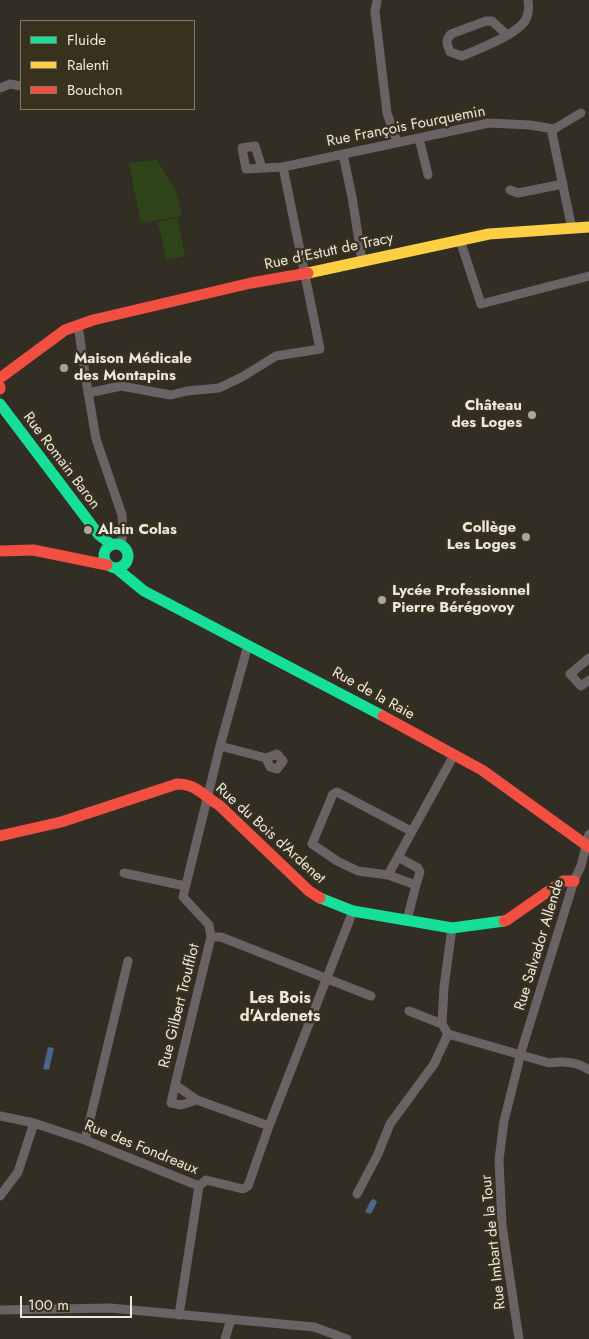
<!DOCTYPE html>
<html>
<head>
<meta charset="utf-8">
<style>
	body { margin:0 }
	#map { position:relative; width:589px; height:1339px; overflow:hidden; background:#322e24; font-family:Jost,sans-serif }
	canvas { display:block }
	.legend { position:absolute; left:20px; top:20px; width:175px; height:90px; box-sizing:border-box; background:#38311e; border:1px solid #807a6a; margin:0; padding:6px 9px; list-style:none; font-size:15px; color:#ede8dd }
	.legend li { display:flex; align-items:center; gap:10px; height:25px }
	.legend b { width:25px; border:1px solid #807a6a }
	.scale { position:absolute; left:20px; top:1296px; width:112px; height:22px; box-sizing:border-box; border:2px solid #ede8dd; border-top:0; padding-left:6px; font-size:15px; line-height:18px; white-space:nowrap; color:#ede8dd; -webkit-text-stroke:4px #38311e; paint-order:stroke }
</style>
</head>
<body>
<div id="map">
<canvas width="589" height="1339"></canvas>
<ul class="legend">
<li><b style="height:6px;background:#16e098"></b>Fluide</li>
<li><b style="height:6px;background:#ffcf43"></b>Ralenti</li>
<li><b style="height:6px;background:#f24e42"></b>Bouchon</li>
</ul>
<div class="scale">100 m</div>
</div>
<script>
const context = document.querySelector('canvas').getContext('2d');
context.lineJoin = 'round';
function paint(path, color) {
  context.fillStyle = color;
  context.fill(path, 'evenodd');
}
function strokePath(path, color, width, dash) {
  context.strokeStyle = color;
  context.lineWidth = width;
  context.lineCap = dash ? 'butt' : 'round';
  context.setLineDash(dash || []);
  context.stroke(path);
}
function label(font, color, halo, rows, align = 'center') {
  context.font = font + ' Jost,sans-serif';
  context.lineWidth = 5;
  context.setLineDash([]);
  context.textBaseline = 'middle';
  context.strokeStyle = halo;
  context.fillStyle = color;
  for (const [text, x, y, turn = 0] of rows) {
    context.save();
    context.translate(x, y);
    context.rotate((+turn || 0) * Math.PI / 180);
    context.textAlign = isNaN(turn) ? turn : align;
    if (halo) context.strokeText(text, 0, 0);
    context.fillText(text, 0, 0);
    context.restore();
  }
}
const green = new Path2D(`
	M157,160L177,194L182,216L141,223L129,163Z
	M177,218L185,256L167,260L158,222Z`);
const water = new Path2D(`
	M48,1047L54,1048L49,1070L43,1069Z
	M374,1199L377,1202L371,1214L365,1212L371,1200Z`);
const street = new Path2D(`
	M377,0L375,12L387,113L397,142
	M507,35L492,21H486L451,34C445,41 447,44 450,52L462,56C477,50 519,34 526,19C529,13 529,7 528,0
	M0,88L10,84L21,86
	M554,129L581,113
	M419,138L428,175
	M343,154L352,197L362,260
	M262,168L255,146L242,148L246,169L283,167L489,123L530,125L554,129L552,133L572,229
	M510,190L518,193L563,184
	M460,240L481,304L589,276
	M78,325L86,380L96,439L122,515L123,533L121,546
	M88,393L121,386L171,395L187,391L219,388L242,377L276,356L320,349L283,167
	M589,658L570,674L581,686L589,680
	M220,746L266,758L270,767L277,769L283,761L277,754L266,758
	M398,857L418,868L420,872L416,885
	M124,873L185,886
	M388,875L454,755
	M407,920L416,885L388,875L358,871L337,861L312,844L333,794L337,792L411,831
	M211,937L209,925L183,897L220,746L248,645
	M409,1011L442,1024L448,1034L549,1063C563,1061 577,1061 589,1070
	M442,1024L444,987L452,928
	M175,1085L171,1103L181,1105L197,1100
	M0,1116L34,1123L18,1172L0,1196
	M34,1123L85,1140L199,1186L179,1315
	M269,1126L197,1100L175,1085L211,937H221L371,996
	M85,1140L128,961
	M199,1186L206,1180L243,1189L248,1186L269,1126L353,911
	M357,1194L378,1154L390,1124L434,1064L448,1034
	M0,1310L110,1308L314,1327L347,1339
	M225,1339L231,1319
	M519,1339L502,1225L499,1160L504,1121L522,1049L574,881L581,866L589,834`);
const fast = new Path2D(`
	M0,404L99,535L112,545
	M104 556a12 12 0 1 1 24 0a12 12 0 1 1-24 0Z
	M116,568L144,591L383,716
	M320,898L353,911L452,928L504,921`);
const slow = new Path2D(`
	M308,273L489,234L589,227`);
const jam = new Path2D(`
	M0,378L65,330L93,320L251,283L308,273
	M0,387V389
	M0,551L33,550L107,565
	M383,716L482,770L589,847
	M0,836L61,822L177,784C197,784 203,796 219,805L309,891L320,898
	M504,921L507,920L563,881H574`);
const markers = [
	[64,368,5,"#aca79c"],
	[532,415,5,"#aca79c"],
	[88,530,5,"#aca79c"],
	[526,537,5,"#aca79c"],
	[382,600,5,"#aca79c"]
];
const streetNames = [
	["Rue François Fourquemin",406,127,-11],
	["Rue d'Estutt de Tracy",329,252,-12],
	["Rue Romain Baron",61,461,53],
	["Rue de la Raie",373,694,29],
	["Rue du Bois d'Ardenet",270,834,42],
	["Rue Salvador Allende",540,945,-73],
	["Rue Gilbert Troufflot",180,1006,-76],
	["Rue des Fondreaux",141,1148,22],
	["Rue Imbart de la Tour",494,1242,-96]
];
const poiNames = [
	["Maison Médicale",74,359],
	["des Montapins",74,376],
	["Château",522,406,"right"],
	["des Loges",522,423,"right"],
	["Collège",516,528,"right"],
	["Les Loges",516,545,"right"],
	["Alain Colas",98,530],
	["Lycée Professionnel",392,591],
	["Pierre Bérégovoy",392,608]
];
const neighbourhoodNames = [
	["Les Bois",280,999],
	["d'Ardenets",280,1017]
];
paint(green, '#30441a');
paint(water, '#49668d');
strokePath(street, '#6b6363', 9);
strokePath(fast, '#16e098', 11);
strokePath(slow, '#ffcf43', 11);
strokePath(jam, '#f24e42', 11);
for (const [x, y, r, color] of markers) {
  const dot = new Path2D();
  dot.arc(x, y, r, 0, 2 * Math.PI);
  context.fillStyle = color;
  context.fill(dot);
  strokePath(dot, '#38311e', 2);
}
label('15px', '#ede8dd', '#38311e', streetNames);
label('bold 15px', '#ede8dd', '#38311e', poiNames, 'left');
label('bold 16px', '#ede8dd', '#38311e', neighbourhoodNames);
</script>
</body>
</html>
